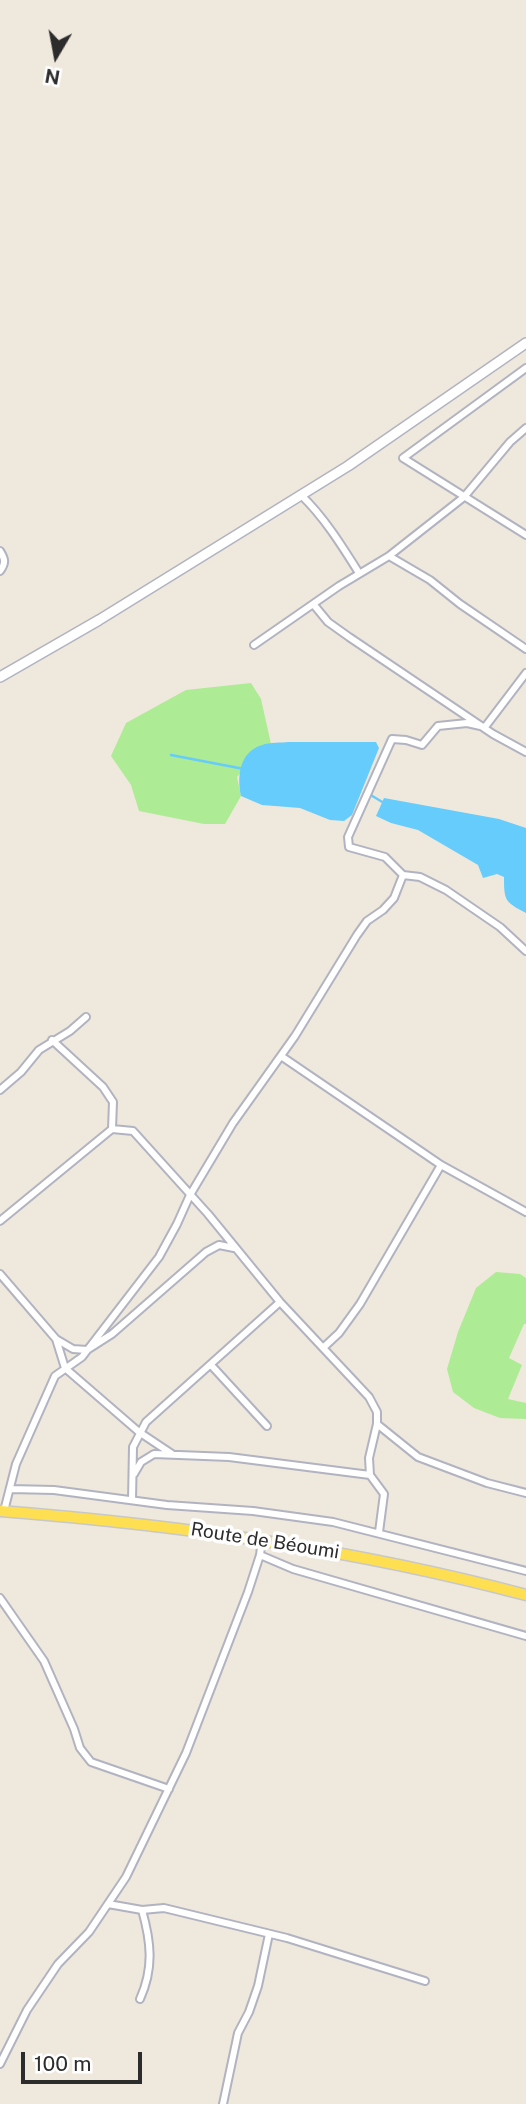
<!DOCTYPE html>
<html>
<head>
<meta charset="utf-8">
<style>
	body { margin:0 }
	#map { position:relative; width:526px; height:2104px; overflow:hidden; background:#efe8dd; font-family:"Public Sans",sans-serif }
	canvas { display:block }
	.north { position:absolute; left:21px; top:21px; width:70px; height:70px; -webkit-text-stroke:5px #fff; paint-order:stroke; rotate:190deg; font-size:19px; font-weight:700; line-height:28px; text-align:center; color:#2c2c2c }
	.north::after { content:''; display:block; margin:auto; width:24px; height:32px; background:#2c2c2c; clip-path:polygon(50% 0,100% 100%,50% 72%,0 100%) }
	.scale { position:absolute; left:21px; top:2052px; width:121px; height:32px; box-sizing:border-box; border:4px solid #2c2c2c; border-top:0; padding-left:9px; font-size:21px; line-height:24px; white-space:nowrap; color:#2c2c2c; -webkit-text-stroke:5px #fff; paint-order:stroke }
</style>
</head>
<body>
<div id="map">
<canvas width="526" height="2104"></canvas>
<div class="north">N</div>
<div class="scale">100 m</div>
</div>
<script>
const context = document.querySelector('canvas').getContext('2d');
context.lineJoin = 'round';
function paint(path, color) {
  context.fillStyle = color;
  context.fill(path, 'evenodd');
}
function strokePath(path, color, width, dash) {
  context.strokeStyle = color;
  context.lineWidth = width;
  context.lineCap = dash ? 'butt' : 'round';
  context.setLineDash(dash || []);
  context.stroke(path);
}
function label(font, color, halo, rows, align = 'center') {
  context.font = font + ' "Public Sans",sans-serif';
  context.lineWidth = 7;
  context.setLineDash([]);
  context.textBaseline = 'middle';
  context.strokeStyle = halo;
  context.fillStyle = color;
  for (const [text, x, y, turn = 0] of rows) {
    context.save();
    context.translate(x, y);
    context.rotate((+turn || 0) * Math.PI / 180);
    context.textAlign = isNaN(turn) ? turn : align;
    if (halo) context.strokeText(text, 0, 0);
    context.fillText(text, 0, 0);
    context.restore();
  }
}
const green = new Path2D(`
	M251,683L261,699L271,744L262,745L237,777L241,796L225,824H204L139,811L131,785L111,756L126,723L186,690Z
	M496,1272L520,1274L526,1278V1324H524L509,1358L522,1365L508,1399L526,1403V1419L500,1418L474,1408L453,1392L447,1369L458,1332L476,1288Z`);
const water = new Path2D(`
	M289,742H376L379,748L352,815L344,821L330,820L300,808L262,805L241,796C237,777 239,752 262,745C270,742 281,743 289,742Z
	M384,798L499,819L526,828V913C505,902 504,901 504,877L497,874L483,878L478,865L418,830L391,823L376,816Z`);
const stream = new Path2D(`
	M171,755L244,769
	M369,794L384,803`);
const street = new Path2D(`
	M526,368L403,458L526,535
	M301,495C324,517 342,546 359,573
	M0,551C5,559 6,563 0,571
	M389,556L430,580L460,604L526,649
	M314,605L328,622L349,637L493,734L526,752
	M254,645L339,586L389,556L464,497L510,442L526,428
	M526,673L485,727L467,723L438,726L422,745L406,740L392,739L348,837L349,847L385,857L403,875L420,877L446,890L500,927L526,951
	M52,1040L103,1087L113,1102L112,1129L133,1131L208,1214L280,1302L369,1397L377,1412V1424L369,1458L370,1475L384,1494L379,1532
	M281,1056L441,1165L526,1212
	M0,1090L21,1072L39,1050L70,1031L86,1017
	M0,1221L112,1129
	M0,1274L56,1339L65,1368L139,1432L172,1454
	M56,1339L73,1349L87,1350L112,1334L206,1252L219,1245L234,1248
	M324,1347L339,1333L360,1304L441,1165
	M211,1365L267,1426
	M377,1424L418,1457L487,1483L526,1493
	M134,1474L141,1462L154,1454L229,1457L370,1475
	M10,1489L54,1490L167,1505L253,1511L333,1522L526,1571
	M132,1500L133,1447L146,1422L280,1302
	M4,1511L16,1464L55,1376L82,1357L159,1257L177,1224L190,1195L233,1123L295,1036L357,935L367,921L383,910L394,898L403,875
	M260,1555L293,1569L526,1636
	M0,1598L44,1661L74,1729L80,1748L91,1762L169,1789
	M108,1904L142,1910L164,1908L287,1938L425,1981
	M140,1999C154,1968 151,1942 142,1910
	M0,2064L27,2010L58,1964L89,1932L126,1877L186,1753L248,1592L260,1555L262,1539
	M223,2104L238,2033L249,2012L258,1986L269,1934`);
const secondary = new Path2D(`
	M0,677L99,620L348,466L526,343`);
const primary = new Path2D(`
	M0,1511C178,1525 353,1549 526,1595`);
const streetNames = [
	["Route de Béoumi",265,1541,9]
];
paint(green, '#adeb94');
paint(water, '#66ccfb');
strokePath(stream, '#66ccfb', 2.5);
strokePath(street, '#b1b3c1', 10);
strokePath(secondary, '#b1b3c1', 12);
strokePath(primary, '#c8c8c8', 13);
strokePath(street, '#fff', 6);
strokePath(secondary, '#fff', 9);
strokePath(primary, '#ffdf52', 10);
label('19px', '#2c2c2c', '#fff', streetNames);
</script>
</body>
</html>
